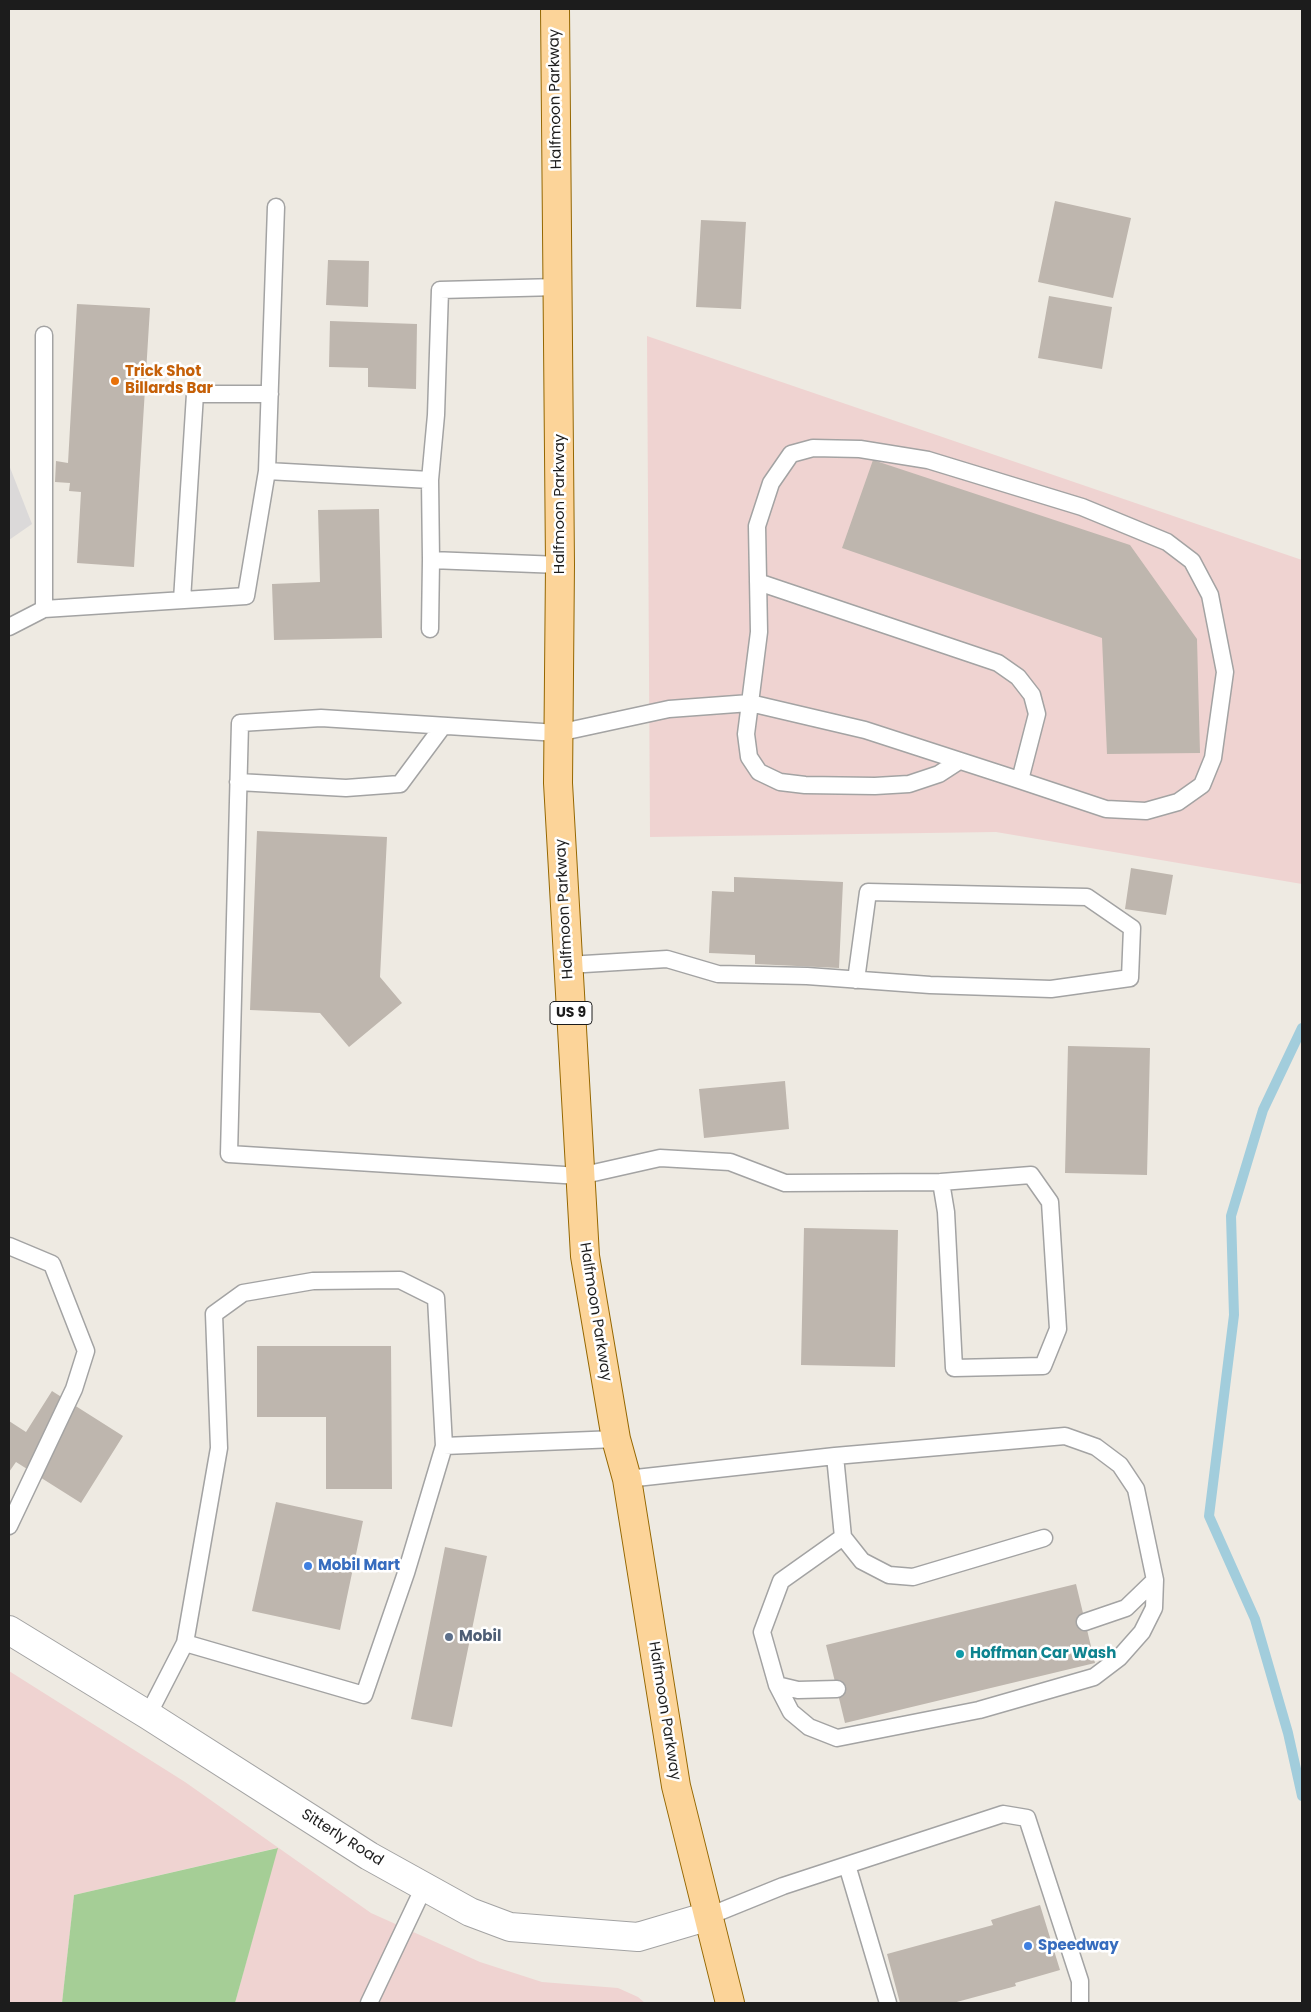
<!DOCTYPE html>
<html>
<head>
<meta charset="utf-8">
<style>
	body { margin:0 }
	#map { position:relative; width:1311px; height:2012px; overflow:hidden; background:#eeeae2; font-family:Poppins,sans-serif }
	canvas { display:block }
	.frame { position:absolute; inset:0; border:10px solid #1c1c1c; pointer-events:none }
</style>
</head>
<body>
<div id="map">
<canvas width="1311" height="2012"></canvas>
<div class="frame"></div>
</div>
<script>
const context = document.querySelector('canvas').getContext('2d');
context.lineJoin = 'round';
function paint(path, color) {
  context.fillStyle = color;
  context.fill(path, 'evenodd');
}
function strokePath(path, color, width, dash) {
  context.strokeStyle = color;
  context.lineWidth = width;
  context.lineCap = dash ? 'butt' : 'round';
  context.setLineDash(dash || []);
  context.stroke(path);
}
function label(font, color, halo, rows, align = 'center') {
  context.font = font + ' Poppins,sans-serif';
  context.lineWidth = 5;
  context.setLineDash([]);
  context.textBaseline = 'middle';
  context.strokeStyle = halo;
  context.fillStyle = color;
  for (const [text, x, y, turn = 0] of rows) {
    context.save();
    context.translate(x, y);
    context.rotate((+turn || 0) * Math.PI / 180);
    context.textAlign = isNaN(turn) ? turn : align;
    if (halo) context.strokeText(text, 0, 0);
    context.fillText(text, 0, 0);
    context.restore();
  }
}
const residential = new Path2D(`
	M9,465L32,524L9,540Z`);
const commercial = new Path2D(`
	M647,336L1302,560V884L996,832L650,837Z
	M9,1671L185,1782L371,1913L480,1962L542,1982L618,1988L638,1997L645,2003H235L277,1848L74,1895L62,2003H9Z`);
const forest = new Path2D(`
	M278,1848L235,2003H62L74,1895Z`);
const stream = new Path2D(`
	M1302,1028L1263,1110L1231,1216L1234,1315L1209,1516L1255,1619L1288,1733L1302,1796`);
const building = new Path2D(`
	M1055,201L1131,218L1113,298L1038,282Z
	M701,220L746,222L741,309L696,307Z
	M328,260L369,261L368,307L326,305Z
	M1049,296L1112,307L1102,369L1038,358Z
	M77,304L150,308L134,567L77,563L81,492L69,491L70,483L55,482L56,461L68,463Z
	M330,321L417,324L416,389L368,387V368L329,367Z
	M873,460L1130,545L1197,639L1200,753L1107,754L1102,638L842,548Z
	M379,509L382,638L274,640L272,584L320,582L318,510Z
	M257,831L387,837L380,977L402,1003L349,1047L320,1013L250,1010Z
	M1131,868L1173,875L1166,915L1125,909Z
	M734,877L843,882L839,968L755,964V955L709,953L712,891L734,892Z
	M1068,1046L1150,1048L1147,1175L1065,1173Z
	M785,1081L789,1129L704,1138L699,1089Z
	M804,1228L898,1230L895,1367L801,1365Z
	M257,1346H391L392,1489H326V1417H257Z
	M52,1391L123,1436L81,1503L16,1462L9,1472V1421L26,1432Z
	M276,1502L363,1521L340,1630L252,1611Z
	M445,1547L487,1556L452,1727L411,1719Z
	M1076,1584L1095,1663L845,1723L826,1645Z
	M1040,1905L1060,1970L1015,1983L1016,1986L953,2003H900L887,1954L993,1925L991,1920Z`);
const service = new Path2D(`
	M276,207L267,471L430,480L431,560L560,565
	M430,480L436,415L440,290L558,287
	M758,582L998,663L1018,677L1032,695L1037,714L1020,780
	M182,600L195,394H270
	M44,609V335
	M9,627L44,609L246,596L267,471
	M430,629L431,560
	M238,782L346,788L400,784L443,726
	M568,965L667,959L718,974L807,976L930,985L1051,989L1130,978L1132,928L1087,897L868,892L856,980
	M941,1182L946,1212L954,1368L1043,1366L1058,1329L1050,1202L1031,1175L941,1182L785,1183L730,1162L660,1158L580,1176L229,1154L240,723L321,718L558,733L669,709L750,703L865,730L1013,778L1106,809L1146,811L1178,802L1202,785L1213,758L1225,672L1210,595L1192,561L1167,542L1082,507L928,460L860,449L813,448L791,454L771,483L757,526L759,632L750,703L746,734L749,757L759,772L780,782L805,785L875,786L909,784L939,774L959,761
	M9,1246L52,1264L86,1351L74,1389L9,1526
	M835,1456L843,1537L862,1561L889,1575L913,1577L1044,1538
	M627,1479L835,1456L1065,1436L1096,1447L1120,1465L1136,1489L1155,1580L1154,1608L1142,1632L1119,1658L1094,1677L979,1710L837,1738L809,1727L791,1712L777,1685L762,1632L781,1581L843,1537
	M1085,1622L1126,1608L1155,1580
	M185,1643L364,1695L406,1573L444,1446
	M777,1685L798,1690L837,1689
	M148,1715L185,1643L219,1448L214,1314L243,1293L313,1281L400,1280L436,1298L444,1446L616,1439
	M847,1865L1003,1814L1027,1818L1080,1981V2003
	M709,1916L783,1886L847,1865L888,2003
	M369,2003L424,1887`);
const tertiary = new Path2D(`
	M9,1630L148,1715L369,1856L470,1912L510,1927L638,1937L709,1916`);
const primary = new Path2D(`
	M555,9L560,565L558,783L585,1256L616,1439L627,1479L676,1786L730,2003`);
const markers = [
	[115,381,5,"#e8710a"],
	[308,1566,5,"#3f7fe0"],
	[449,1637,5,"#5c6f8a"],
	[960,1654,5,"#0f9aa8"],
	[1028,1946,5,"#3f7fe0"]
];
const shields = [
	[571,1013,42]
];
const shieldNames = [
	["US 9",571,1013]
];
const streetNames = [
	["Halfmoon Parkway",556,99,-91],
	["Halfmoon Parkway",560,504,-90],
	["Halfmoon Parkway",565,909,-93],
	["Halfmoon Parkway",595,1312,81],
	["Halfmoon Parkway",664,1711,81],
	["Sitterly Road",342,1838,32]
];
const foodNames = [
	["Trick Shot",125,372],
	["Billards Bar",125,389]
];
const shopNames = [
	["Mobil Mart",318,1566],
	["Speedway",1038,1946]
];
const serviceNames = [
	["Mobil",459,1637]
];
const cultureNames = [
	["Hoffman Car Wash",970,1654]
];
paint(residential, '#dbd9d9');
paint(commercial, '#efd3d1');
paint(forest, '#a5ce96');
strokePath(stream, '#a2cddc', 10);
paint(building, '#beb6ae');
strokePath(service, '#a3a3a3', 19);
strokePath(tertiary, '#a3a3a3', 30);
strokePath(primary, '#956700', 30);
strokePath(service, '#fff', 16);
strokePath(tertiary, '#fff', 28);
strokePath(primary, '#fcd499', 28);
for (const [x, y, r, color] of markers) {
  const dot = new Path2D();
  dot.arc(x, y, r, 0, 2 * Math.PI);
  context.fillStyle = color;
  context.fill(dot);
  strokePath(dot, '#fff', 2);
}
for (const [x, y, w] of shields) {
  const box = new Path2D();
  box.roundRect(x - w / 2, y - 11.5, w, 23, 4);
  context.fillStyle = '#fff';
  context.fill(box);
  strokePath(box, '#1c1c1c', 1);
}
label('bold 14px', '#1c1c1c', null, shieldNames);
label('15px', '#1c1c1c', '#fff', streetNames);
label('bold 15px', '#c56008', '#fff', foodNames, 'left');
label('bold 15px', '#366cbe', '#fff', shopNames, 'left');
label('bold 15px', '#4e5e75', '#fff', serviceNames, 'left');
label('bold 15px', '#0d838f', '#fff', cultureNames, 'left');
</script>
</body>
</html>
